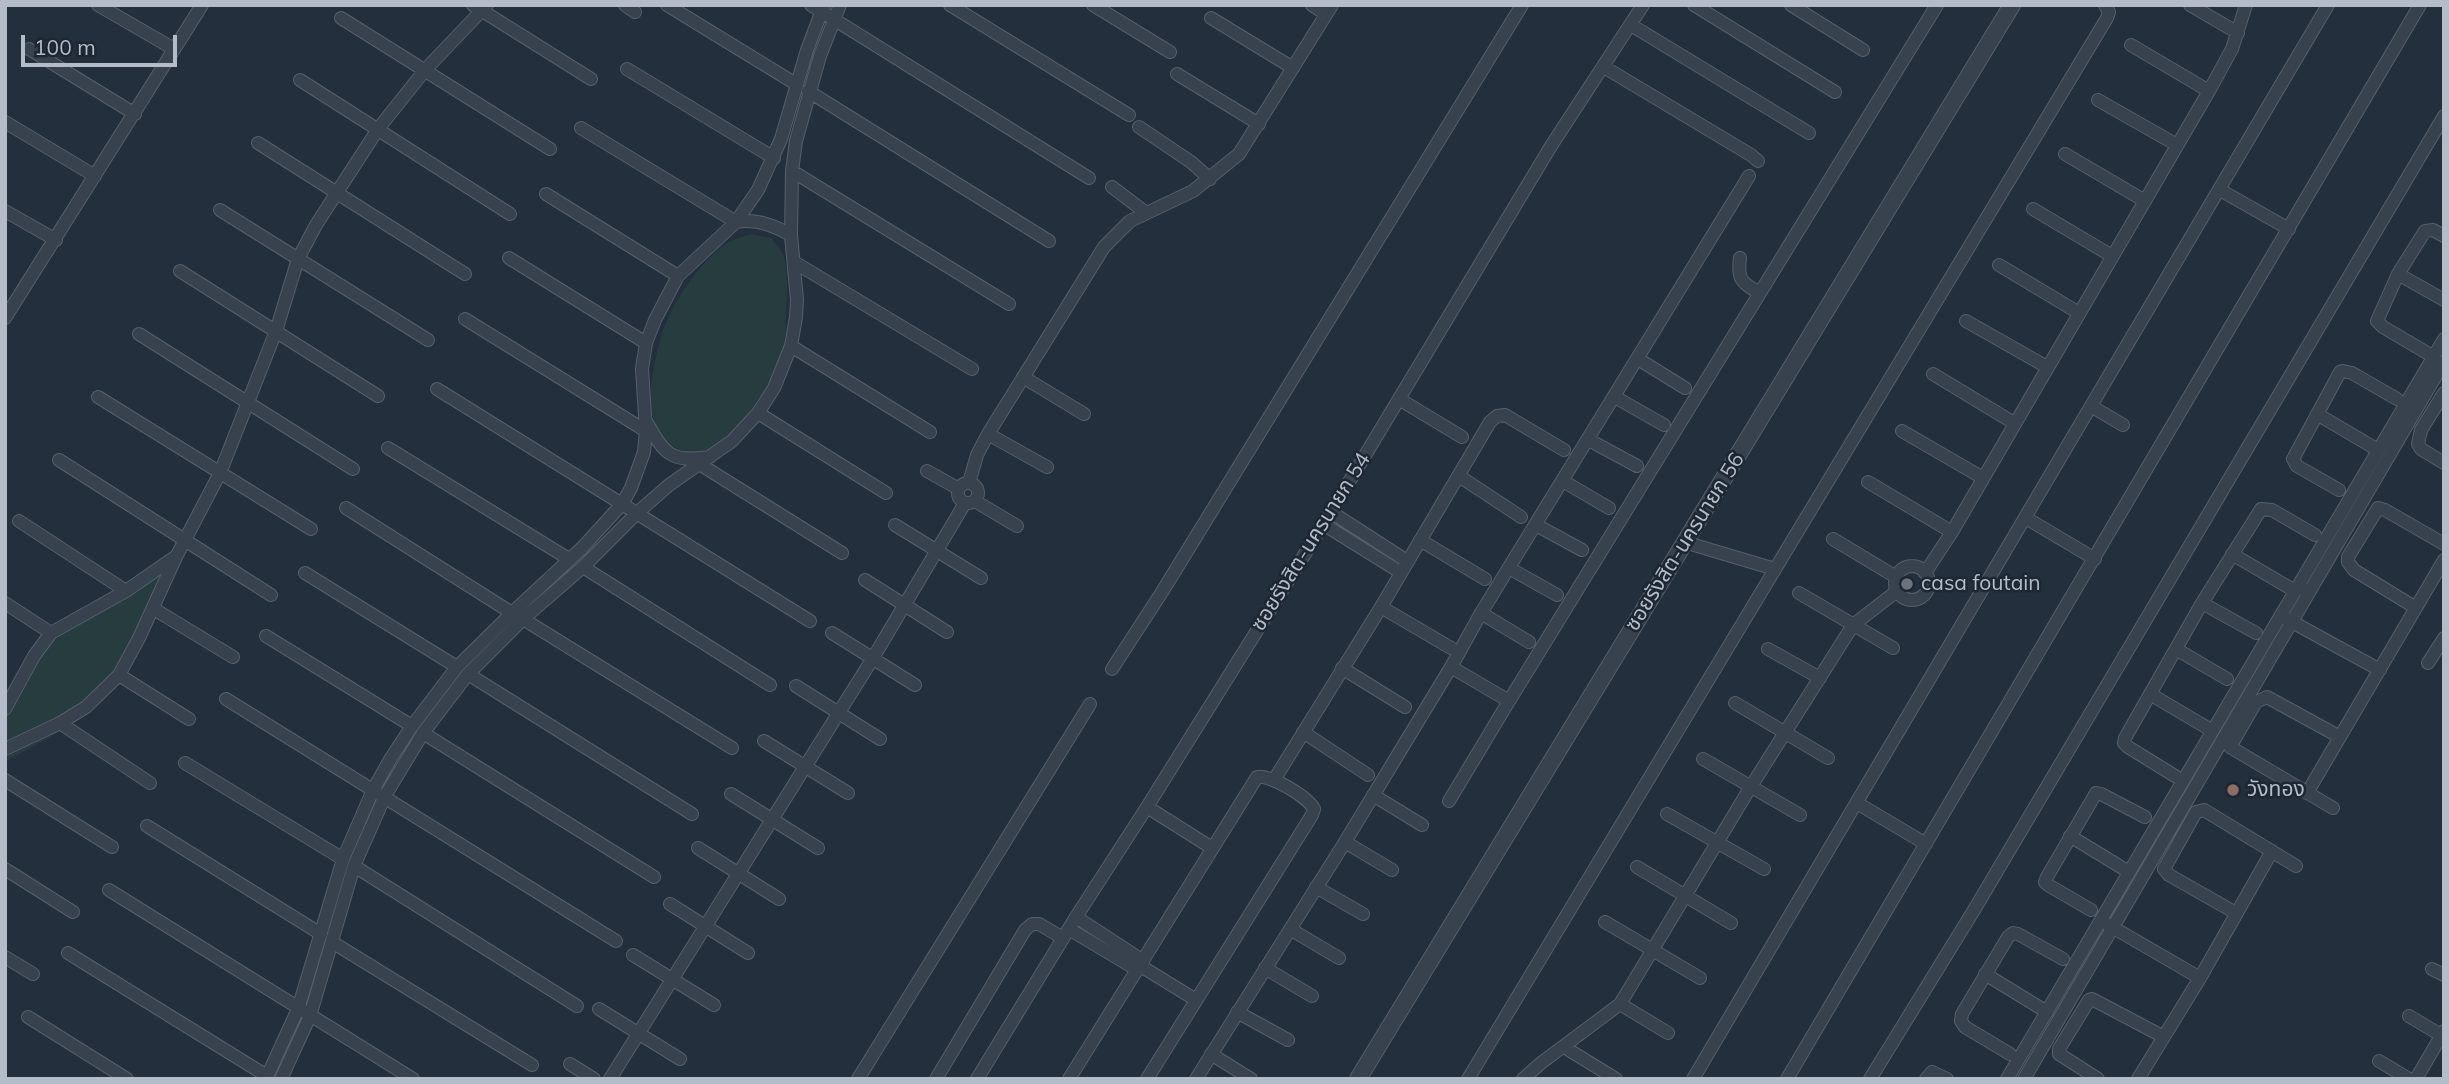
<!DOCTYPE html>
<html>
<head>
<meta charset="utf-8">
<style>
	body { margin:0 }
	#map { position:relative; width:2449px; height:1084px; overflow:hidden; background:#242f3e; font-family:Mulish,sans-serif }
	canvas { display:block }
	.frame { position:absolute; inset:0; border:7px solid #b4bcc9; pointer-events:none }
	.scale { position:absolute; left:21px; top:35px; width:156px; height:32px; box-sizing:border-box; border:4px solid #b4bcc9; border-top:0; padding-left:9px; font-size:21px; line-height:24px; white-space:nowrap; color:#b4bcc9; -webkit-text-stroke:5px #1d2633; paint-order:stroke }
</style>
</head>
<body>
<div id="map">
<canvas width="2449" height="1084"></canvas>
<div class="frame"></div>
<div class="scale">100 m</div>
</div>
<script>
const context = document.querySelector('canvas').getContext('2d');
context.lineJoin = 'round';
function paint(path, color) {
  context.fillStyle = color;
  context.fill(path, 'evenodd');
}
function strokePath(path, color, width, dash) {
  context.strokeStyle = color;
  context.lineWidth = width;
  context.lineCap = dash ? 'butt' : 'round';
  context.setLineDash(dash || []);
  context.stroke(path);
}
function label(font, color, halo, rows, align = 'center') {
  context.font = font + ' Mulish,"Noto Sans Thai",sans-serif';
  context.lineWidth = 5;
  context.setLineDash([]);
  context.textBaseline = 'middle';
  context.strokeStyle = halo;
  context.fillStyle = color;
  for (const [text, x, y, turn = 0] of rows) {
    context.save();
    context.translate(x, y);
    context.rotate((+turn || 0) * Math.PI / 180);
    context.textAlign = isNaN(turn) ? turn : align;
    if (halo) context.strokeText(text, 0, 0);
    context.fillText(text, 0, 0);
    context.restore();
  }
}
const green = new Path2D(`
	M752,234L771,238C775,243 780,249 783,255C789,266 787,300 786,313C786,323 786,335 784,345C775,379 738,441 703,452C692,455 682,452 673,446C639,426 652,368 661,338C669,306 700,261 727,243C734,239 744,236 752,234Z
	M167,571L120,680L63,730L5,762V712L11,698L54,637L128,596Z`);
const minor = new Path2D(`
	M98,5L174,49
	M473,5L591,79
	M625,5L635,12
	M667,5L796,84
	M811,5L1089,178
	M950,5L1129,115
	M1093,5L1170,52
	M1312,5L1326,14
	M1694,5L1835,92
	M1791,5L1863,50
	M2190,5L2238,33
	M341,18L550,149
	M1211,18L1293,68
	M1631,25L1809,133
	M2131,45L2209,91
	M29,49L135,114
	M1604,67L1751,155L1758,161
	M627,69L774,158
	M1177,74L1259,124
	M300,80L510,214
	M808,91L1049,241
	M2098,100L2177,145
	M5,122L95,176
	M1139,127L1191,162L1210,179
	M581,128L736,222C755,218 774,225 791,235
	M258,143L465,274
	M2065,154L2145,201
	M792,171L1009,304
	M1112,187L1145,212
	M2220,190L2289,229
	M546,194L678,276
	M2033,209L2112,256
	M220,210L428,340
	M5,211L56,240
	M509,258L646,343
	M1740,258C1737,280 1742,283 1760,293
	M794,262L972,369
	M1999,265L2079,313
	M180,271L378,396
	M2398,274L2444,300
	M5,318L202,5
	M465,319L646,431
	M1966,321L2047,367
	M139,334L353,469
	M791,346L930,432
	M2434,357L2383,327L2377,321L2398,274L2425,231L2433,230L2444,236
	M1638,359L1685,388
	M1933,374L2014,423
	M1023,377L1084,414
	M437,389L810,621
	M2444,393L2421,430L2418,444L2421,449L2444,463
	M98,397L311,529
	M1615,397L1664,425
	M1399,399L1462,437
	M2091,406L2123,425
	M758,413L886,493
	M2317,414L2378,450
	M646,421C664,454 671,463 710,457
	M1902,431L1983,478
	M988,434L1047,467
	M1589,440L1637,466
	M388,448L569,559
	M59,460L271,595
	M701,465L842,553
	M927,471L959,489
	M1459,476L1521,517
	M1563,481L1609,508
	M1868,482L1952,532
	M958 493a10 10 0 1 1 20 0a10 10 0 1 1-20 0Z
	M969,483L977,455L988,434L1104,247L1130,221L1193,191L1239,154L1332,5
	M2339,490L2297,466L2293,459L2340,372L2343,371L2352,373L2397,399
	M975,501L1017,526
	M346,508L512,613
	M1331,512L1407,561
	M2026,518L2095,559
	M19,521L126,591
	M1323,524L1400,572
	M895,525L981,578
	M1536,525L1582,550
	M1833,539L1896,577
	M1420,540L1485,579
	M1684,542L1775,569
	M2232,554L2295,591L2301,587
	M1895 583a17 17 0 1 1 34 0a17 17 0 1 1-34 0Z
	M583,567L770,685
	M1509,568L1557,595
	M305,573L457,667
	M1925,573L1952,532L2209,91L2232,49L2246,5
	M865,580L947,632
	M1799,593L1893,648
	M5,603L51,633
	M1381,607L1451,648
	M2416,608L2354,570L2348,562V557L2378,508L2385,510L2444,544
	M154,609L233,657
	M1481,613L1529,642
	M2285,618L2380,670
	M523,619L732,748
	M832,633L915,685
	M2256,633L2202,603L2261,509L2272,510L2315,535
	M266,636L412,726
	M1768,649L1820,678
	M2176,649L2227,679
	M2428,663L2444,638
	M1451,667L1481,613L1749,176
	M1342,668L1405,707
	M1112,669L1162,592L1522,5
	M468,674L692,814
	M119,675L189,719
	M796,686L880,739
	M2150,694L2211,730
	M226,699L616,941
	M1735,703L1828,758
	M5,709L34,656L51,633L126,591L175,557
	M60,723L150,783
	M1303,732L1368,775
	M423,733L654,877
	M764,741L848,793
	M5,749L60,723L86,707L119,675L139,638L176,557L220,473L276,331L298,259L316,225L378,129L425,70L487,5
	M1703,759L1800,815
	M185,763L343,859
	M2175,776L2128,747L2124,743L2125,738L2202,603
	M5,780L112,847
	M1274,780L1381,607L1490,422L1497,416L1505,415L1564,450
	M2307,793L2444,560
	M731,794L818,848
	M1373,795L1422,825
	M1449,801L1509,701
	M1857,803L1926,844
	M1147,807L1212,848
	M2333,808L2230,747L2256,702L2267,697L2340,737
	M1667,814L1764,869
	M147,826L321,934
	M2070,836L2129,872
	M1345,842L1392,870
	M698,848L779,899
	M354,866L577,1006
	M1637,867L1731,923
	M5,869L73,912
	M1316,887L1363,914
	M109,890L413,1079
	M670,904L748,953
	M2091,910L2048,885L2045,882L2047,877L2096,793L2101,794L2145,817
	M2236,913L2169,875L2164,869L2196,812L2204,810L2296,866
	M1076,917L1142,960L1144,968
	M1605,922L1700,978
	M2107,924L2200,978
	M1069,929L1136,969L1144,968L1196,1000
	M1290,929L1339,958
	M332,942L532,1065
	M68,953L267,1076
	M633,955L714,1005
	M5,957L33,974
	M1265,968L1312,996
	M2432,969L2444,975
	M1985,974L2047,1012
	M1620,1004L1668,1033
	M599,1009L680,1059
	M1237,1012L1288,1040
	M2409,1016L2444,1037
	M28,1017L127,1079
	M1564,1047L1616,1079
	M1211,1054L1251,1079
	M2010,1054L1965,1027L1961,1021L1962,1014L2008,937L2013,933L2018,934L2063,959
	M2379,1061L2409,1079
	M570,1064L594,1079
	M266,1079L298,1009L343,859L373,790L391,758L412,726L457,667L512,613L582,548L622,504L631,488L644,452L646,431L642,369L646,343L655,320L678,276L736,222L758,190L781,139L807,50L824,5
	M281,1079L310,1016L354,866L385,796L423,733L468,674L523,619L583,567L637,513L669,485L732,441L758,413L774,388L791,346L796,317L797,300L791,235L792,171L796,141L820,56L840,5
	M610,1079L873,658L965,503
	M858,1079L1090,704
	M936,1079L1025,930L1032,924H1039L1063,938
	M977,1079L1076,917L1147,807L1331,512L1551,146L1643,5
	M1069,1079L1257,777C1270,774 1308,797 1314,809L1312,815L1147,1079
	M1196,1079L1345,842L1451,667L1509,701L1937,5
	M1468,1079L2107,18L2109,12L2105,5
	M1523,1079L1541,1063L1620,1004L1750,788L1853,625L1897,591
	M1693,1079L2328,5
	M1787,1079L2420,5
	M1870,1079L1974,910L2444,116
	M1926,1079L1932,1072L1947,1079
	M2007,1079L2444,339
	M2024,1079L2444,362
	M2098,1079L2059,1054V1049L2089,1000L2092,999L2164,1037
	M2138,1079L2200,978L2272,851
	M2416,1079L2444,1031`);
const tertiary = new Path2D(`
	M1358,1079L2012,5`);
const markers = [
	[1907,584,7,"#6b7280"],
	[2233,790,7,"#8d6e63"]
];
const streetNames = [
	["ซอยรังสิต-นครนายก 54",1311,542,-58],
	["ซอยรังสิต-นครนายก 56",1685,542,-58]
];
const poiNames = [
	["casa foutain",1921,584],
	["วังทอง",2247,790]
];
paint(green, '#263c3f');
strokePath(minor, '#565f6c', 14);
strokePath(tertiary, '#565f6c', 18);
strokePath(minor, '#38414e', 12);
strokePath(tertiary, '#38414e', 16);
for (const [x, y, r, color] of markers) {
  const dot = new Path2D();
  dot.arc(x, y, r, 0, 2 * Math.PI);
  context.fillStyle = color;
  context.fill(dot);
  strokePath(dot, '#1d2633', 2.5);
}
label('21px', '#b4bcc9', '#1d2633', streetNames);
label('21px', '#b4bcc9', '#1d2633', poiNames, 'left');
</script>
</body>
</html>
